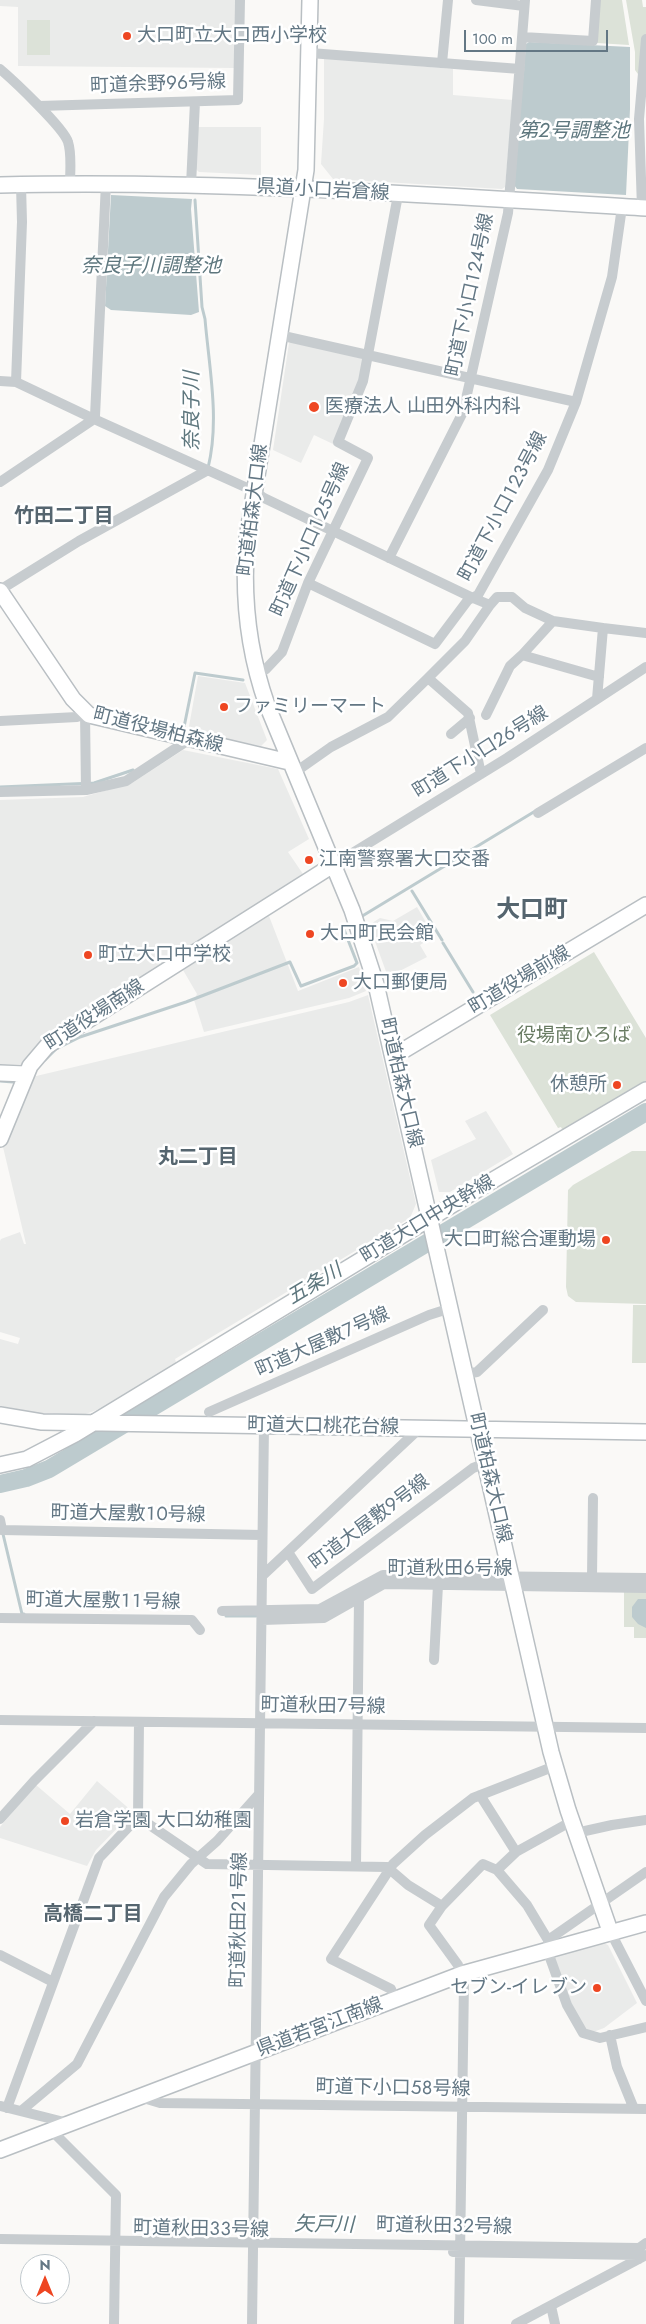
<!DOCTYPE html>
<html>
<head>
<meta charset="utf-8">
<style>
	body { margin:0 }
	#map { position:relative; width:646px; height:2324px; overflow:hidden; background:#faf9f7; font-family:Jost,sans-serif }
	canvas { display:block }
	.north { position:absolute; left:20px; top:2254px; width:50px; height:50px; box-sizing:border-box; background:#fff; border:1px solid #c1c9ce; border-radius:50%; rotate:0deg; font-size:14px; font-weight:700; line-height:20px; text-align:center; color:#637784 }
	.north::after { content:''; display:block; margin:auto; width:18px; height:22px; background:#ee4622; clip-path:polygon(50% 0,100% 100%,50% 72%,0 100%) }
	.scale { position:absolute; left:464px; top:30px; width:144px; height:22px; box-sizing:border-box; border:2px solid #637784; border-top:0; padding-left:6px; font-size:15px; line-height:18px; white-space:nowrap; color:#637784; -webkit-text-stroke:4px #fff; paint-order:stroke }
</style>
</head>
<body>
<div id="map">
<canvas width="646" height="2324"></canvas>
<div class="north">N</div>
<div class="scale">100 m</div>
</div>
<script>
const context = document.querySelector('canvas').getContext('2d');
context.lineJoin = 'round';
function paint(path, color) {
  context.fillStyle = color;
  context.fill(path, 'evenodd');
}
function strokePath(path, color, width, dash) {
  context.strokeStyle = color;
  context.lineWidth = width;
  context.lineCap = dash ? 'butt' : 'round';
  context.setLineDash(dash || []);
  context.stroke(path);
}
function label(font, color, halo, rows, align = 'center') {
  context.font = font + ' Jost,"Noto Sans JP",sans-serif';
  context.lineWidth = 5;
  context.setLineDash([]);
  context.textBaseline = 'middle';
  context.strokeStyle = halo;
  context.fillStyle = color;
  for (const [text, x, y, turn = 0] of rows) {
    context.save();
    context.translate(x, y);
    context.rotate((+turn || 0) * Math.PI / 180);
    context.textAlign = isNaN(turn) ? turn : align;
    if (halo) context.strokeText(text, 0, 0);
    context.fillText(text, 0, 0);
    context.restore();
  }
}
const built = new Path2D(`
	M0,0H235L234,68L18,66V7L0,6Z
	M324,58L453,69V95L513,100L505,187L502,189L333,179L321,164L324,119Z
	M198,127H261V175L199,172L196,169Z
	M292,341L363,359L360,380L333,444L314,435L301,463L273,450L289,343Z
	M198,676L245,683L267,740L261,746L188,732Z
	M183,750L278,769L309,839L288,852L303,874L51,1036L21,1064H0V800L83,797L132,783Z
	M417,907L434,936L420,945L427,957L388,977L369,925L380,918L393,921Z
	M269,916L298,991L359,967L366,991L349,998L204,1032L194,1000L197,994L183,970Z
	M368,995L416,1204L410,1218L175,1359L177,1366L102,1408L83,1415L39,1413L0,1406V1339L18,1344L20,1338L0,1332V1241L1,1239L20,1232L24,1244H26L3,1147L32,1077L349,1002Z
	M486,1111L513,1154L450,1192H439L431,1160L476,1139L465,1121Z
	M97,1781L133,1812L96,1850L87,1866L0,1838V1827L36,1785L70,1814Z
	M601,1942L608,1945L637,2003L604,2028L593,2032L582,2030L551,1956Z`);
const green = new Path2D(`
	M600,0H622L629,45L597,43Z
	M626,0H642L643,7H646V85L635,70V52Z
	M27,20H50V55H27Z
	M594,952L646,1038V1081L563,1131L561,1127L558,1128L490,1015Z
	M632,1151H646V1304L576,1302L568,1296L566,1287L568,1190L573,1185Z
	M633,1305H646V1363H632Z
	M624,1590H646V1638H634V1627H624Z`);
const water = new Path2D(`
	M529,42L630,47V109L626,195L517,189L514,185L526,44Z
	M111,195L192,199L191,209L199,312L191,315L111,310L105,306Z
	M638,1599H646V1628L638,1624L632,1617V1607Z`);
const stream = new Path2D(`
	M195,200L202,307L205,319C209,367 220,420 208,468
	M183,732L195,673L243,680
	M0,787L94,783L133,770
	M412,891L442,940
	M359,918L537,810
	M443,943L473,992
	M45,1060L56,1049L80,1037L186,1002L290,962L301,986L354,966L357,963L343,927L351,923
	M0,1081L13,1082L17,1079
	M3,1534L22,1614H24
	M226,1616H256`);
const river = new Path2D(`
	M0,1484L26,1478L49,1469L646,1112`);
const street = new Path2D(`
	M476,0L524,6
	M522,37L593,41L596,0
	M310,53L520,69
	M442,63L448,0
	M0,69C13,80 64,128 68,142C72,154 70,171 70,184
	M39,106L238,100L240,0
	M191,185L195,102
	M642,208L639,119L646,39
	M279,335L576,402
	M0,381L16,382L94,419L254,491L264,498L473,598L490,605L497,597H512L525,608L553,621L603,628L597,699
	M16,382L22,222L21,185
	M0,482L94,419L95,416L106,183
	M389,558L463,412L508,213L525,0
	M308,583L435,644L468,600L478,595L548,470L576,402L612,277L622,207
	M0,590L79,541L208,470
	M603,628L646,633
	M522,655L553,621
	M257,675L266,669L282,652L308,583L368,458L338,442L363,381L398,195
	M428,678L465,641L490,605
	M486,715L510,666L522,655L599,677
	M0,721L77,717L85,713L86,790
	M451,734L470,718
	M294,773L331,747L388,717L428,678L468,713L481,774
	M0,792L86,790L126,781L190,739
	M538,813L646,748
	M333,865L507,758L646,667
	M466,1374L477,1372L543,1310
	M209,1412L429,1315L451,1308
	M0,1520L2,1530L262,1535
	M288,1552L312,1589L473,1468L486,1463
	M262,1576L420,1428
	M592,1577L593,1498
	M222,1611L320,1609L383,1575L646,1578
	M0,1618L192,1620L200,1630
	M262,1620L324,1618L384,1584L646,1588
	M434,1660L438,1585
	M0,1720L646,1728
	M480,1795L516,1852
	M138,1817L207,1864L387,1867L408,1885L442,1906
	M0,1819L34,1781L94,1721
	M572,1821L516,1852L497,1870L527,1905L548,1940L549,1955L567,2005L583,2033L600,2038L646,2027
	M576,1833L612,1825L646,1820
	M356,1866L359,1598
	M610,1931L646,2001
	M548,1940L646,1872
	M0,1955L53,1982
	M395,1999L391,1989L331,1959L393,1864L425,1835L473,1798L555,1766
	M610,2035L617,2067L634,2109
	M140,2097L160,2103L646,2109
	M1,2106L68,2123
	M7,2108L99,1858L138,1817L139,1722
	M21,2111L77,2064L164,1897L191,1864L217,1841L259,1794
	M51,2130L116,2195L114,2324
	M0,2239L639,2248L646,2243
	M453,2252L637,2255L639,2259
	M551,2306L555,2324
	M252,2324L264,1426
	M459,2324L464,1981L458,1965L429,1925L442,1906L483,1864L497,1870
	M516,2324L646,2255`);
const secondary = new Path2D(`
	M310,0L306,170L247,538C242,595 248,651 267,705L352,910L376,984L551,1752L568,1810L610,1931
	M0,185C215,180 431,195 646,208
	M0,591L73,699L89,715L289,762
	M394,1056L646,905
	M0,1073L26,1074
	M0,1139L30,1066L47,1046L333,865
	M0,1415L42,1422L646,1432
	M0,1465L27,1459L75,1434L483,1186L646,1090
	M0,2150L462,1974L646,1923`);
const markers = [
	[127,36,5,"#ee4622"],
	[314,407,6,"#ee4622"],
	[224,707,5,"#ee4622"],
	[309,860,5,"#ee4622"],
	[310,934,5,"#ee4622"],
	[88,955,5,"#ee4622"],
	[343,983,5,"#ee4622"],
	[617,1085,5,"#ee4622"],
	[606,1240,5,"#ee4622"],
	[65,1821,5,"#ee4622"],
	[597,1988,5,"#ee4622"]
];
const poiNames = [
	["大口町立大口西小学校",137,36],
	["医療法人 山田外科内科",325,407],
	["ファミリーマート",234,707],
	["江南警察署大口交番",319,860],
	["大口町民会館",320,934],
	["町立大口中学校",98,955],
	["大口郵便局",353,983],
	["休憩所",607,1085,"right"],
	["大口町総合運動場",596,1240,"right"],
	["岩倉学園 大口幼稚園",75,1821],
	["セブン-イレブン",587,1988,"right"]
];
const streetNames = [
	["町道余野９６号線",158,85,-2],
	["県道小口岩倉線",323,191,3],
	["町道下小口１２４号線",471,295,-78],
	["町道下小口１２３号線",504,507,-62],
	["町道柏森大口線",254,510,-83],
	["町道下小口１２５号線",311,540,-66],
	["町道役場柏森線",158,731,14],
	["町道下小口２６号線",481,753,-32],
	["町道役場前線",520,981,-31],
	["町道役場南線",95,1016,-33],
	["町道柏森大口線",400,1083,77],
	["町道大口中央幹線",428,1220,-31],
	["町道大屋敷７号線",323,1343,-24],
	["町道大口桃花台線",323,1427,1],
	["町道柏森大口線",489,1478,77],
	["町道大屋敷１０号線",128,1515,1],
	["町道大屋敷９号線",370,1523,-37],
	["町道秋田６号線",450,1569],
	["町道大屋敷１１号線",103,1602,1],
	["町道秋田７号線",323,1707,1],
	["町道秋田２１号線",240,1920,-89],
	["県道若宮江南線",320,2028,-21],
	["町道下小口５８号線",393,2089,1],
	["町道秋田３２号線",444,2227,1],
	["町道秋田３３号線",201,2230,1]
];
const parkNames = [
	["役場南ひろば",574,1036]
];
const waterNames = [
	["第２号調整池",574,132],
	["奈良子川調整池",151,267],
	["奈良子川",193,411,-90],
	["五条川",315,1285,-31],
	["矢戸川",324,2226,1]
];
const neighbourhoodNames = [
	["竹田二丁目",64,517],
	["丸二丁目",198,1158],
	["高橋二丁目",93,1915]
];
const districtNames = [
	["大口町",532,911]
];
paint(built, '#eaebea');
paint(green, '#dce2d8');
paint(water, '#bdcbce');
strokePath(stream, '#bdcbce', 3);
strokePath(river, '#bdcbce', 18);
strokePath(secondary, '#b9bfc3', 18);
strokePath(street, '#c7cccf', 10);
strokePath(secondary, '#fff', 15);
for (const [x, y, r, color] of markers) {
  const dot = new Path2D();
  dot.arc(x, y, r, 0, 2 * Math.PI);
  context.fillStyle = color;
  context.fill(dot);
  strokePath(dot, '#fff', 2);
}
label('19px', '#637784', '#fff', poiNames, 'left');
label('19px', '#637784', '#fff', streetNames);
label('19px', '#687b62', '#fff', parkNames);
label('italic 20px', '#5e777e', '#fff', waterNames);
label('bold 20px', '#55656f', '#fff', neighbourhoodNames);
label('bold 24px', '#55656f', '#fff', districtNames);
</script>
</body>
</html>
